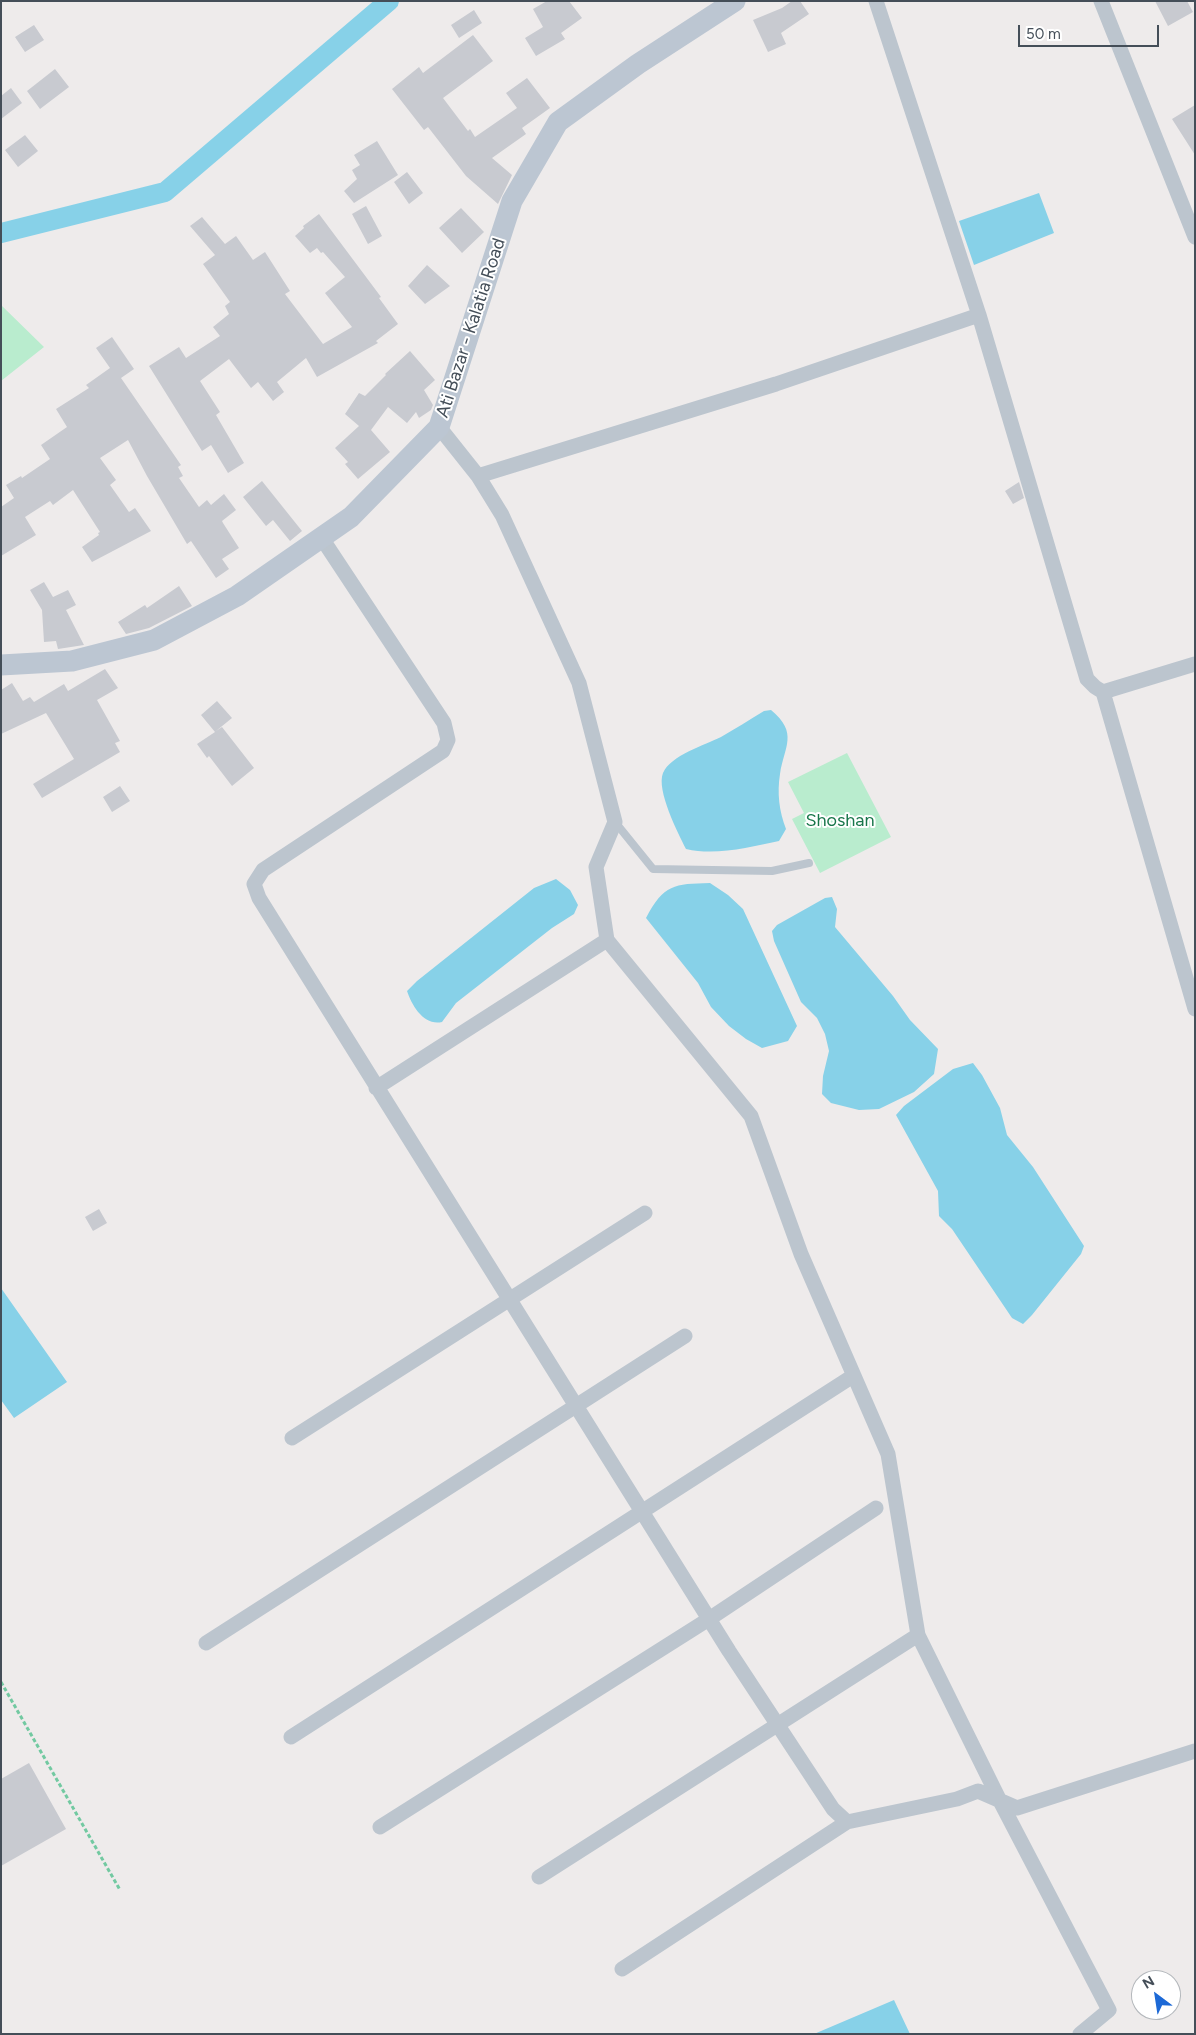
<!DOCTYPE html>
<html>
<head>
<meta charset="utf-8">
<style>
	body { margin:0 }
	#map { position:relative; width:1196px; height:2035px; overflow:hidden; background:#eeebeb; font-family:Figtree,sans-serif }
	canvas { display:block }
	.frame { position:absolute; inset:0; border:2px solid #444e58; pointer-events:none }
	.north { position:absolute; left:1131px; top:1970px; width:50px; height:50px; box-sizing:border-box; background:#fff; border:1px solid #b4b8bc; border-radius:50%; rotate:329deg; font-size:14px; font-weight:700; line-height:20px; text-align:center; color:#444e58 }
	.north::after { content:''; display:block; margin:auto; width:18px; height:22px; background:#1d69d6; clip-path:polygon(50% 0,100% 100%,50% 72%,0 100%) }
	.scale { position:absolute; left:1018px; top:25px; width:141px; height:22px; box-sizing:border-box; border:2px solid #444e58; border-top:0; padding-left:6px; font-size:15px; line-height:18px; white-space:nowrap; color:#444e58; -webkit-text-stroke:4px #fff; paint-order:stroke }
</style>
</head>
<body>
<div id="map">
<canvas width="1196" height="2035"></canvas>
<div class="frame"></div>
<div class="north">N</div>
<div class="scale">50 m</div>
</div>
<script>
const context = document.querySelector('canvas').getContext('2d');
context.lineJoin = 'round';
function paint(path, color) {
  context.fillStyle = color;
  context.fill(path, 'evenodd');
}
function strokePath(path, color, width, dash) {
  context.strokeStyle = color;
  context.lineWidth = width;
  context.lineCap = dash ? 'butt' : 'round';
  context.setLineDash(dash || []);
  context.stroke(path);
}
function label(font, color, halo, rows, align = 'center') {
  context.font = font + ' Figtree,sans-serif';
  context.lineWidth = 4;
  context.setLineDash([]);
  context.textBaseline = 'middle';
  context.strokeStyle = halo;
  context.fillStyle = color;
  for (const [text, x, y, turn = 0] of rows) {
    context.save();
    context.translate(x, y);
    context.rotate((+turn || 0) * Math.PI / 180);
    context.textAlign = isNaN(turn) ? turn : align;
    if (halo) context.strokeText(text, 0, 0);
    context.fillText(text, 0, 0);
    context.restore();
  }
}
const green = new Path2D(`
	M1,305L44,347L1,381Z
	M847,753L891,837L820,873L792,819L804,813L788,782Z`);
const water = new Path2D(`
	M1039,193L1054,233L974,265L959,221Z
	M771,710C799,733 784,747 780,774C777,793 779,811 786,829L779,841C750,847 716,856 686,849C678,833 656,790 663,773C671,755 705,745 721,737C735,729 749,720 764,711Z
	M556,879L570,890L578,905L574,914L552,928L456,1003L442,1022C424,1026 412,1006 407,991L417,981L534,888Z
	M710,883L728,895L743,909L797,1026L788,1041L762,1048L746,1039L729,1026L711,1007L698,983L646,918C664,884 674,884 710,883Z
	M832,897L837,909L835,927L893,996L910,1020L938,1049L934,1074L914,1092L879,1109L859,1110L831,1103L822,1094L823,1076L829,1051L825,1034L817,1018L801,1002L774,941L772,931L777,925L825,898Z
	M973,1063L982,1075L1000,1108L1007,1135L1033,1167L1084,1246L1081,1254L1032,1315L1023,1324L1012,1318L952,1229L939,1216L938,1191L896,1115L904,1106L953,1069Z
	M1,1288L67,1382L14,1418L1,1400Z
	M894,2000L910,2034H814Z`);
const canal = new Path2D(`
	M1,233L165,192L389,1`);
const building = new Path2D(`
	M547,1H569L582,18L561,33L565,39L536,56L525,38L543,27L533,9Z
	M792,1H800L809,14L781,33L786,44L768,52L753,20L782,8Z
	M1155,1H1187L1193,12L1168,26Z
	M474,10L482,23L459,38L451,25Z
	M34,25L44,40L25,52L15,37Z
	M473,35L493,61L443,98L468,131L470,129L475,137L517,108L506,93L527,78L550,108L522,128L526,134L492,158L512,175L498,204L466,176L428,127L424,130L392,89L419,67L423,73Z
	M55,69L69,87L40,109L27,91Z
	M11,88L22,103L1,119V96Z
	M1195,105V155L1172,119Z
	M25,135L38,151L18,167L5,150Z
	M377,141L398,175L354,203L344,191L357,179L352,170L360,165L354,155Z
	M407,172L423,193L409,204L394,182Z
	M366,206L382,236L368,244L352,214Z
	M461,208L484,232L462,253L439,228Z
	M319,214L381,297L379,298L398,324L376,341L378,343L317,377L306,358L277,382L284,392L273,401L258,382L251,388L229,359L200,381L220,412L216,415L244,463L228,473L211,445L202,451L149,366L179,347L186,358L220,336L213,327L229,314L225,306L230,302L203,264L215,255L190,226L202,217L225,244L236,236L253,260L265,252L290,291L285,294L323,344L352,327L325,293L345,277L323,252L321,253L317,248L310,253L295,236L304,228L303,226Z
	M427,265L450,286L425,304L408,286Z
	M112,337L134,369L121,378L181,465L178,467L183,476L179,478L199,507L207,500L211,505L224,494L236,510L222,521L223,523L239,548L222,559L229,569L216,578L191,541L187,544L147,476L128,440L100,458L116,480L110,485L129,512L135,508L151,531L92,562L82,547L99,535L98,533L100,532L73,490L53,505L50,501L25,517L36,535L1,556V507L14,498L6,485L21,476L22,478L50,459L41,445L67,427L56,409L89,388L86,385L110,368L96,348Z
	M410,351L435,380L424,390L433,405L431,410L419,418L416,412L407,423L388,407L371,430L390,452L358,479L345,464L348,462L335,448L359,426L345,414L359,393L365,396L386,375L385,374Z
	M262,481L302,531L290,541L273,520L266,526L243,497Z
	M1019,482L1024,498L1013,504L1005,491Z
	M44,582L53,597L68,590L76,605L66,610L84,645L58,649L56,641L44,642L42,610L30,590Z
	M179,586L192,606L149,628L126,634L118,622L145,605L147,608Z
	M105,669L118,688L97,700L120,741L115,743L120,752L42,798L33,784L74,759L46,713L1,734V690L12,683L23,701L30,697L34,702L64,684L68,691Z
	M217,701L232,718L216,731L222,727L254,768L232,786L209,756L207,758L197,744L215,732L201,715Z
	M120,786L130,801L112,812L103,797Z
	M99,1209L107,1223L93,1231L85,1217Z
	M29,1763L66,1829L1,1866V1779Z`);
const path = new Path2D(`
	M1,1682L120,1890`);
const service = new Path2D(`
	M615,822L653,869L772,871L809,863`);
const minor = new Path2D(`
	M876,1L979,315L1087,679L1095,687L1103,692L1195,664
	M1101,1L1195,237
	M439,427L478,476L502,515L579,683L615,822L596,867L607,940L751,1116L801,1254L888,1454L918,1635L1001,1803L1109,2010L1080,2034
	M478,476L776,384L979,315
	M321,537L444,723L448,740L443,751L263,870L254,884L259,898L729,1651L833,1809L847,1822L957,1799L978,1791L1017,1808L1195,1751
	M1103,692L1195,1009
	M376,1088L607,940
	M292,1438L645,1213
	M206,1643L685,1336
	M291,1737L853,1376
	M380,1827L709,1619L876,1508
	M539,1877L918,1635
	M622,1969L847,1822`);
const secondary = new Path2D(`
	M1,665L72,661L154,640L237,596L351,517L439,427L512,201L558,122L638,64L735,1`);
const streetNames = [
	["Ati Bazar - Kalatia Road",471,328,-72]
];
const parkNames = [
	["Shoshan",840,821]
];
paint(green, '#b9ecce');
paint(water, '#87d1e8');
strokePath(canal, '#87d1e8', 20);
paint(building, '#c8cad0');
strokePath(path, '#72c9a1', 3, [4, 2.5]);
strokePath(service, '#bcc5ce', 8);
strokePath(minor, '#bcc5ce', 15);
strokePath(secondary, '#bcc6d2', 21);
label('18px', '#444e58', '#fff', streetNames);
label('18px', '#18764a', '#fff', parkNames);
</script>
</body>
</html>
